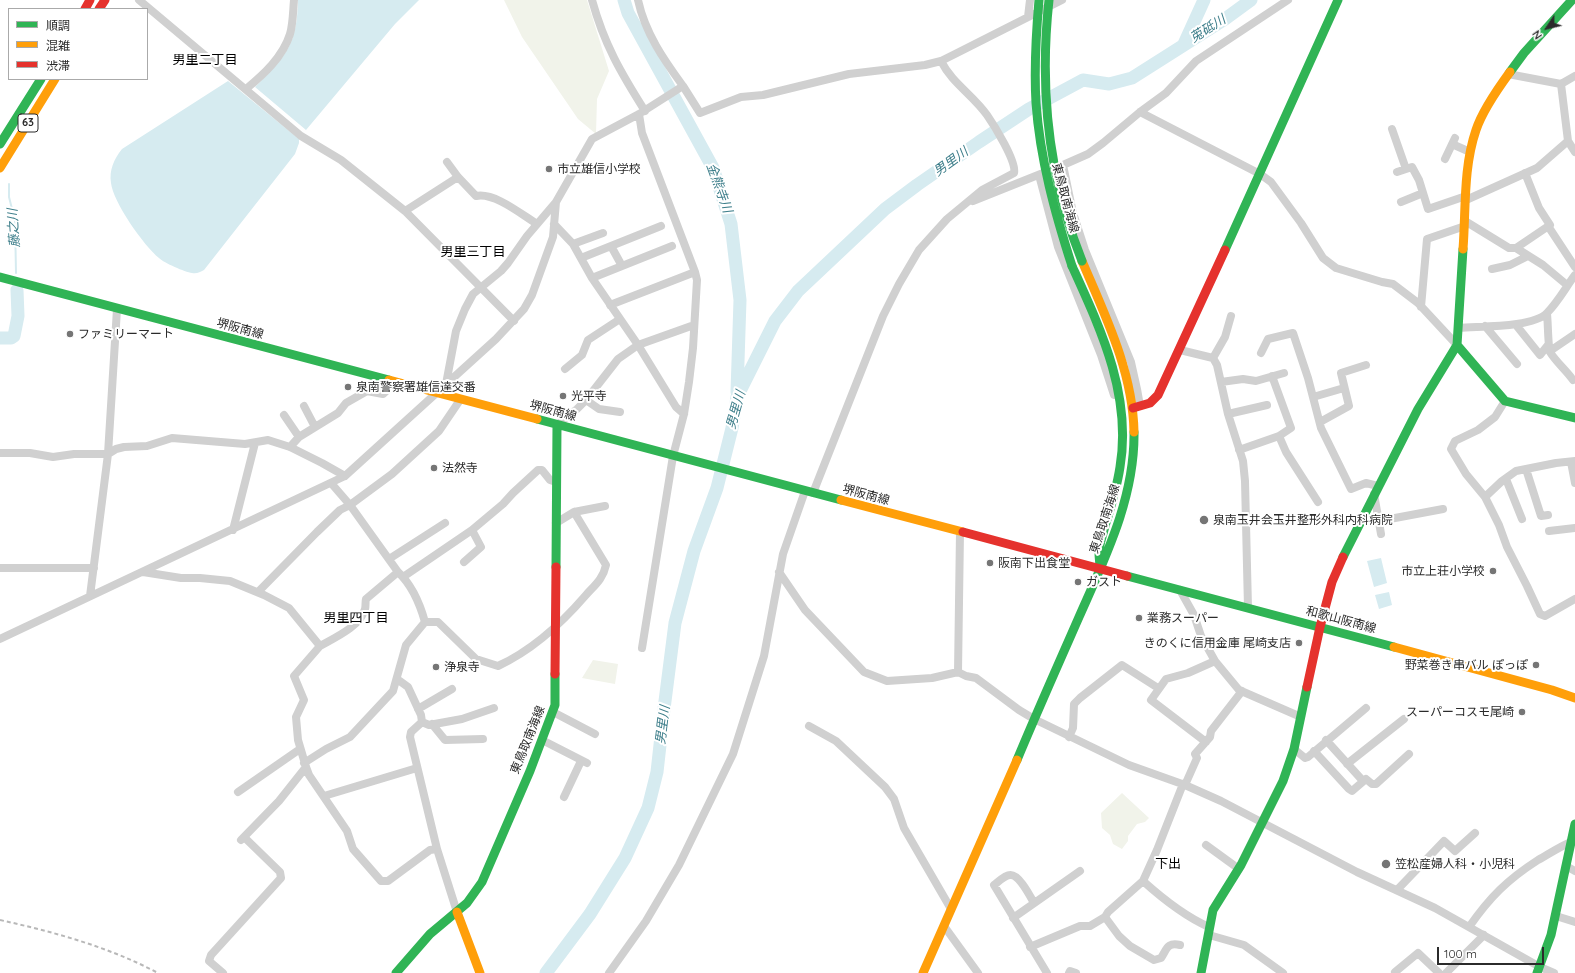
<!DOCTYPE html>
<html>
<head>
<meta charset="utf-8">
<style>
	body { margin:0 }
	#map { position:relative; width:1575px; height:973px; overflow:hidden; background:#fff; font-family:Quicksand,"Noto Sans JP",sans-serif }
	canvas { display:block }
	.legend { position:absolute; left:8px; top:8px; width:140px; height:72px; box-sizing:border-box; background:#fff; border:1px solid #aaa; margin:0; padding:5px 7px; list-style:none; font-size:12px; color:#2b2b2b }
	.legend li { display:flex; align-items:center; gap:8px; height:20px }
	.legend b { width:20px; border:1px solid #aaa }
	.north { position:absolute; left:1527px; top:8px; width:40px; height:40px; -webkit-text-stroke:3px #fff; paint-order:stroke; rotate:235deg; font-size:11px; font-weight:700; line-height:16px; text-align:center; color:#2b2b2b }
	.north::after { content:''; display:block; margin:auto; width:14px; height:18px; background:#2b2b2b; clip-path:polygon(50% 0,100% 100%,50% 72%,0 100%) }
	.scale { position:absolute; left:1437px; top:947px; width:107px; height:18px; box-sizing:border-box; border:2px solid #2b2b2b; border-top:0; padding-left:5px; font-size:12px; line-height:14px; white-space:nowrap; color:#2b2b2b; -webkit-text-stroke:3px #fff; paint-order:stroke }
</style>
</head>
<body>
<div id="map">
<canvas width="1575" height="973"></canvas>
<ul class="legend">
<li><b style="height:5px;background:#30b455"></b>順調</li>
<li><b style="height:5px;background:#ff9f0a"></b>混雑</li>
<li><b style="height:5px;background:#e5322d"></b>渋滞</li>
</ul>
<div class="north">N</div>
<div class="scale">100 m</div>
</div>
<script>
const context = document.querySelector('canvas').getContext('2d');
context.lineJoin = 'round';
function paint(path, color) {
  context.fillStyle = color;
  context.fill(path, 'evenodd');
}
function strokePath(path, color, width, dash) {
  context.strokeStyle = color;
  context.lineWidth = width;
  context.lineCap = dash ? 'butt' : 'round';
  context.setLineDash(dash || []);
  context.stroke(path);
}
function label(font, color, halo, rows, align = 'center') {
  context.font = font + ' Quicksand,"Noto Sans JP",sans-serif';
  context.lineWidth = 4;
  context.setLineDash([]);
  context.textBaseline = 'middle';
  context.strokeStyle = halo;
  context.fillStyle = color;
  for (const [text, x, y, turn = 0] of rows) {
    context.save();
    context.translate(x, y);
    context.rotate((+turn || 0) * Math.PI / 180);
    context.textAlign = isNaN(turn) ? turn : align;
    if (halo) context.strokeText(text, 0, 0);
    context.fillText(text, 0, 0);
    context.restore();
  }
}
const green = new Path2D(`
	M504,0H587L609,71L597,99L596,134L578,119L522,37Z
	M593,660L618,664L615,684L582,678Z
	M1122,793L1149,818L1145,822L1137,824L1128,836V841L1122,849L1113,844L1110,835L1102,828L1101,813Z`);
const water = new Path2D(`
	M298,0H419L395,24L306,130L255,87C286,56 297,45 298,0Z
	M228,81L299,139V143L295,154L204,270C200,272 197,274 192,273C185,272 164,263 159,258C144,246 113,202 111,183C109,170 114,159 122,149Z
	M1381,558L1387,583L1374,587L1367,561Z
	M1389,592L1392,605L1379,609L1375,595Z`);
const stream = new Path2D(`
	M9,184V197L15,221L16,273`);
const river = new Path2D(`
	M624,0L628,13L713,168L731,224L740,300L737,392
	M1184,44L1204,0
	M0,338H11L14,336L18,316L17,290
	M546,973L590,914L625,858L648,808L657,772L664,709L675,623L694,551L717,488L732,428L737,397L775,321L798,291L885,209L917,185L979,142L1029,109L1083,80L1109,84L1132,78L1225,19L1251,0`);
const street = new Path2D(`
	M139,0L301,136L341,160L405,211L514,321
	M592,0C604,44 621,73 645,111
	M638,0C645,33 664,60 683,86
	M1028,17L1030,0
	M1508,74L1561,84L1575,76
	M1561,84L1568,141L1575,152
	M246,89C263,75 283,57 290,34C293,24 293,11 294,0
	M1140,112L1260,174L1271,182L1301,223L1323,258L1336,268L1382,282L1393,284L1418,303L1457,345
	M639,114L642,133L695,272L697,280L693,348L689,382L684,414L673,456L642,648
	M1392,129L1406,169
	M1452,144L1470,152
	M1445,159L1455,138
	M447,162L458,177L476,196C494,192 521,214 537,224
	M1397,172L1412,167L1419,180L1428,209L1466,196
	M1039,175L1058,247L1101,355L1114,395
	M1466,200L1537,168L1568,141
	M973,201L1043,173
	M1401,202L1423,193
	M405,211L458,177
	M1465,221L1509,248H1516L1543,265L1567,285
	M554,224L573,244L592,278L638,345L676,407L684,414
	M1548,226L1575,267
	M573,244L603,233
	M611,246L622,266
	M1516,248L1550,225L1539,208L1525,173
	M581,258L661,226
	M1492,269L1510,265L1528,256
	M592,278L672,246
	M610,305L695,272
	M1421,307L1427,239L1465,226
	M1547,314C1548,321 1548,347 1550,352C1556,362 1566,370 1573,380
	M1516,325L1540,355L1548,345
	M1485,326L1517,364
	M1459,328C1480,326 1532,328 1547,313C1558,302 1566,287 1575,275
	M1180,350L1213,358L1217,365L1228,414L1243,461L1245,481L1248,608
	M1550,351L1575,334
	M1261,353L1268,339L1293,333L1308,378L1321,428L1351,489L1366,483L1378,486
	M1213,358L1225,337L1231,316
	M565,369L582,355L588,340L620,319
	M1221,382L1243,379L1256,381L1284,373
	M446,384L456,331L465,309L473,294L501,271L508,263L527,236L556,202
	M1313,397L1344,388
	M586,400L599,409L620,412
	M1505,401L1495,417L1478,430L1455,441L1451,449L1466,474L1485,497L1499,525L1507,547L1527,586L1540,614L1545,616L1575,599
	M304,406L315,427
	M1140,406L1137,389L1131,362L1085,250L1073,213L1063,165L1088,154L1103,143L1140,112L1166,93L1196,61L1288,0
	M1228,414L1267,405
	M284,415L299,437
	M1320,422L1349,406L1341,373L1366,365
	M557,425L577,409L586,400L618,359L638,345L694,325
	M1279,436L1286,452L1318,502
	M290,447L299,437L338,413L346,403L367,391L383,394L395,383
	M1239,450L1279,436L1291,428L1272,376
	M0,453H30L53,457L74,454H108L116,449L124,447L147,446L172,438L245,444L268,440L290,447L322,463L345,476
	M1571,462L1575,483
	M1526,469L1541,516L1548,515
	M1506,479L1522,519
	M331,483L350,505L398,572C413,586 420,604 425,622
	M813,493L883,316L899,284L919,250L947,219L982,190L1014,173C1017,162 994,125 987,115C973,95 952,83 941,61
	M1374,494L1381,534
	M1485,497L1502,481L1516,471L1556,463L1575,461
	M1379,521L1443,509
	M556,523L574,512L605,506
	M233,530L255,443
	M1549,531L1575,528
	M389,559L445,523
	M464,562L481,547L472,530L503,504L513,493L538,470H542L550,480L556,482
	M0,568H94
	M143,572L181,578H200L230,581L264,595L289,608L320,646L294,676L304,700L296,717L298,740L306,767L309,775L347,831L353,849L381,881H388L430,850L437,849
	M779,572L805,610L864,672L887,681L932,678L958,672L966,676L976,678L1019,710L1034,719L1129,765L1185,785L1221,801L1357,872L1435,908L1540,967L1554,973
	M403,577L472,530
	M1180,590L1194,615L1201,636L1215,661L1239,690L1301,717
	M258,592L317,532L340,510L350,505L392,474L439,431L460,400
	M90,596L108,454L117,309
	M0,639L345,476L496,339L524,309L532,295L553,237L556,202L592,139L639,114L683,86L700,113L741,97L763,95L849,74L925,65L941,61L957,53L1062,0
	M320,646C334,638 361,626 365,609C366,606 365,602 366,599L398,572
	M958,672L960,532
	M397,679L408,687L421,715L422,722L411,732L410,737L437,849L457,912
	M418,709L452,689
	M553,712L595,734
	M422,722L429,725L462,719L494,708
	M432,724L445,740L483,739
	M809,726L836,741L885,787L894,799L904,828L951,909
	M1069,737L1073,728L1074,704L1080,698L1122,665L1158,688
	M542,740L587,763
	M1326,740L1363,781
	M1206,742L1151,700L1166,679L1188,673L1215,661
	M1294,749L1305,758L1308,757L1366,708
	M1314,751L1349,789L1352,791L1366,779L1372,784H1376L1409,754
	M304,763L326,749L350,737L393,691L406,645L425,622H438L476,659L498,666C533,650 561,624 586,595C595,585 603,579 606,565L574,512
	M1347,764L1404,719
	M1185,785L1197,758L1195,754L1210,737L1211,731L1242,691
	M238,792L300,749
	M324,796L417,768
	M564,797L581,761
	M241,840L279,801L306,767
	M1206,845L1239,869
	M1566,866L1575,871
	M1143,881C1163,899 1184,916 1209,927
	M1397,890L1444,841L1455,851L1475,833
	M1034,903C1030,896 1019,874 1010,875C1005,875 998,882 994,885L1047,973
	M1556,916L1575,922
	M1105,917L1119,936L1130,946L1154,960L1161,958C1167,949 1167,942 1180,945
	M1013,918L1080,871
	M944,926L978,973
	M1469,927C1490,897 1507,880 1538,860C1549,854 1559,847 1571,842
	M1209,935L1244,945L1283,973
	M1030,947L1080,926H1090L1105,917L1108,912L1143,881L1157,850L1183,784
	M1395,972L1418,953L1439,973
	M223,973L209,961L211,955L281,878L280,872L244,837
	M609,973L646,921L679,865L733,754L764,656L783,554L805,491
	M1069,973L1070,971L1076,973
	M1446,973L1484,935`);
const fast = new Path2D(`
	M1510,72L1524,53L1572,0
	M0,144L41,79
	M1225,250L1338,0
	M1072,266C1101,330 1132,395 1120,467C1117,487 1111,507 1105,526C1103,535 1099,544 1099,553C1099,558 1100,563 1100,568
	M0,277L389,380
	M1457,345L1505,401L1575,418
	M537,419L841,500
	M1343,557L1418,409L1457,345L1463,249
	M556,567L557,425
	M1127,576L1394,647
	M1017,760C1037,712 1058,665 1079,617C1105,558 1135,498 1134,432
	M396,973L430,934L467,903L482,882L530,771L555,705V674
	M1201,973L1213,910L1241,865L1283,781L1294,749L1307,687
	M1537,973L1551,935L1575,824`);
const slow = new Path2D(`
	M0,168L55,79
	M1463,249C1466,210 1463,168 1476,130C1482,112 1499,87 1510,72
	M1082,261C1105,315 1133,372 1134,432
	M389,380L537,419
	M841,500L963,532
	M1394,647L1552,690L1575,698
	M457,912L480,973
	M923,973L1017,760`);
const jam = new Path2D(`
	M85,9L90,0
	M99,9L105,0
	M1133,408L1150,403L1158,395L1225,250
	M963,532L1127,576
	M555,674L556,567
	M1307,687L1320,627L1332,582L1343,557`);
const rail = new Path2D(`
	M0,920C54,932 109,947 158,973`);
const fastBridge = new Path2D(`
	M1039,0C1036,34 1034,69 1036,103C1040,159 1055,213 1072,266
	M1049,0C1039,91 1048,176 1082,261`);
const markers = [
	[549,169,4,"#757575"],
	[70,334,4,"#757575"],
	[348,387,4,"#757575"],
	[563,396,4,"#757575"],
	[434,468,4,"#757575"],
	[1204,520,5,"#757575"],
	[990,563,4,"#757575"],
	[1493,571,4,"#757575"],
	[1078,582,4,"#757575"],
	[1139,618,4,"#757575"],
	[1299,643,4,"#757575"],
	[1536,665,4,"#757575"],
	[436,667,4,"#757575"],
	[1522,712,4,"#757575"],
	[1386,864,5,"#757575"]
];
const shields = [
	[28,123,20]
];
const shieldNames = [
	["63",28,123]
];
const poiNames = [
	["市立雄信小学校",557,169],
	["ファミリーマート",78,334],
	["泉南警察署雄信達交番",356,387],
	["光平寺",571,396],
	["法然寺",442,468],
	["泉南玉井会玉井整形外科内科病院",1213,520],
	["阪南下出食堂",998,563],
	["市立上荘小学校",1485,571,"right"],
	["ガスト",1086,582],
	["業務スーパー",1147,618],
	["きのくに信用金庫 尾崎支店",1291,643,"right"],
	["野菜巻き串バル ぽっぽ",1528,665,"right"],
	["浄泉寺",444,667],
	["スーパーコスモ尾崎",1514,712,"right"],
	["笠松産婦人科・小児科",1395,864]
];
const streetNames = [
	["東鳥取南海線",1065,198,75],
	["堺阪南線",240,329,15],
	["堺阪南線",553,411,15],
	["堺阪南線",866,495,15],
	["東鳥取南海線",1105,519,-72],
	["和歌山阪南線",1341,620,15],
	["東鳥取南海線",528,740,-68]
];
const waterNames = [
	["莵砥川",1208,29,-32],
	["男里川",951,162,-36],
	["金熊寺川",719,188,70],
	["藤之川",14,228,-94],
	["男里川",736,410,-74],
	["男里川",663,725,-83]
];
const neighbourhoodNames = [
	["男里二丁目",205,60],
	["男里三丁目",473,252],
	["男里四丁目",356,618],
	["下出",1168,864]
];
paint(green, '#f1f3ea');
paint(water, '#d6ebf0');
strokePath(stream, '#d6ebf0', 2);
strokePath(river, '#d6ebf0', 13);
strokePath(street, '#d0d0d0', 8);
strokePath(fast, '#30b455', 9);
strokePath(slow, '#ff9f0a', 9);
strokePath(jam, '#e5322d', 9);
strokePath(rail, '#b8b8b8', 2, [4, 3]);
strokePath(fastBridge, '#30b455', 9);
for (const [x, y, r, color] of markers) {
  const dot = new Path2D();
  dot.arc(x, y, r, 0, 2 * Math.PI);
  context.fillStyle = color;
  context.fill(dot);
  strokePath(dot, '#fff', 1.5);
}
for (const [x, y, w] of shields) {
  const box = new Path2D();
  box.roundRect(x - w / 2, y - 9, w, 18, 3);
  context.fillStyle = '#fff';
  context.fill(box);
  strokePath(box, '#2b2b2b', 1);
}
label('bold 11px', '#2b2b2b', null, shieldNames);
label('12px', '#2b2b2b', '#fff', poiNames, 'left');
label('12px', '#2b2b2b', '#fff', streetNames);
label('italic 13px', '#3d7e8a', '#fff', waterNames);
label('13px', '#000', '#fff', neighbourhoodNames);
</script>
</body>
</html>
